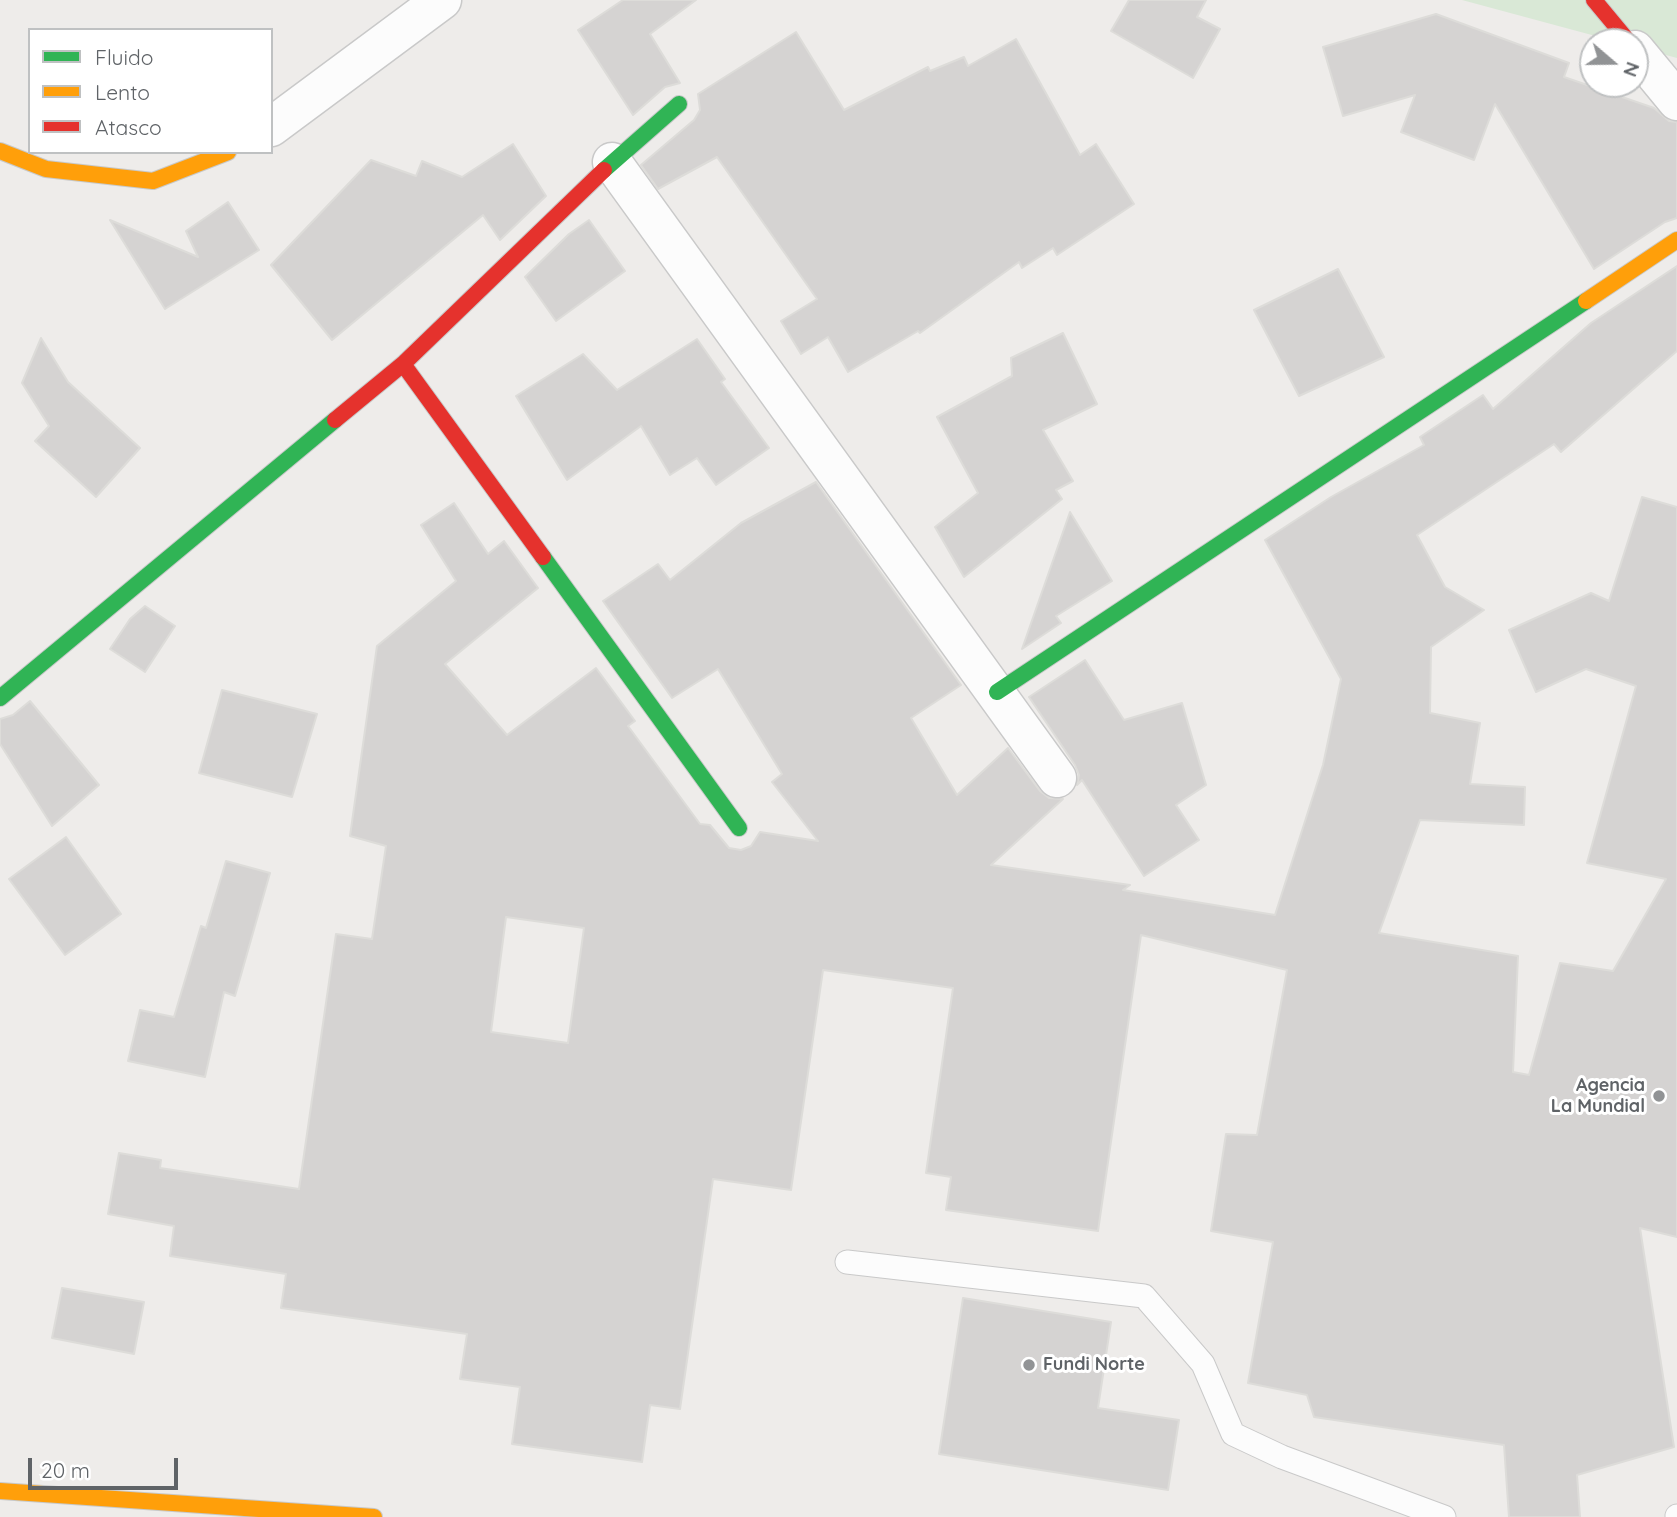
<!DOCTYPE html>
<html>
<head>
<meta charset="utf-8">
<style>
	body { margin:0 }
	#map { position:relative; width:1677px; height:1517px; overflow:hidden; background:#eeecea; font-family:Quicksand,sans-serif }
	canvas { display:block }
	.legend { position:absolute; left:28px; top:28px; width:245px; height:126px; box-sizing:border-box; background:#fff; border:2px solid #bfc1c2; margin:0; padding:9px 12px; list-style:none; font-size:21px; color:#5f6367 }
	.legend li { display:flex; align-items:center; gap:14px; height:35px }
	.legend b { width:35px; border:2px solid #bfc1c2 }
	.north { position:absolute; left:1579px; top:28px; width:70px; height:70px; box-sizing:border-box; background:#fff; border:2px solid #bfc1c2; border-radius:50%; rotate:110deg; font-size:19px; font-weight:700; line-height:28px; text-align:center; color:#5f6367 }
	.north::after { content:''; display:block; margin:auto; width:24px; height:32px; background:#919395; clip-path:polygon(50% 0,100% 100%,50% 72%,0 100%) }
	.scale { position:absolute; left:28px; top:1458px; width:150px; height:32px; box-sizing:border-box; border:4px solid #5f6367; border-top:0; padding-left:9px; font-size:21px; line-height:24px; white-space:nowrap; color:#5f6367; -webkit-text-stroke:5px #fff; paint-order:stroke }
</style>
</head>
<body>
<div id="map">
<canvas width="1677" height="1517"></canvas>
<ul class="legend">
<li><b style="height:9px;background:#30b455"></b>Fluido</li>
<li><b style="height:9px;background:#ff9f0a"></b>Lento</li>
<li><b style="height:9px;background:#e5322d"></b>Atasco</li>
</ul>
<div class="north">N</div>
<div class="scale">20 m</div>
</div>
<script>
const context = document.querySelector('canvas').getContext('2d');
context.lineJoin = 'round';
function paint(path, color) {
  context.fillStyle = color;
  context.fill(path, 'evenodd');
}
function strokePath(path, color, width, dash) {
  context.strokeStyle = color;
  context.lineWidth = width;
  context.lineCap = dash ? 'butt' : 'round';
  context.setLineDash(dash || []);
  context.stroke(path);
}
function label(font, color, halo, rows, align = 'center') {
  context.font = font + ' Quicksand,sans-serif';
  context.lineWidth = 6;
  context.setLineDash([]);
  context.textBaseline = 'middle';
  context.strokeStyle = halo;
  context.fillStyle = color;
  for (const [text, x, y, turn = 0] of rows) {
    context.save();
    context.translate(x, y);
    context.rotate((+turn || 0) * Math.PI / 180);
    context.textAlign = isNaN(turn) ? turn : align;
    if (halo) context.strokeText(text, 0, 0);
    context.fillText(text, 0, 0);
    context.restore();
  }
}
const green = new Path2D(`
	M1462,0H1677V58Z`);
const building = new Path2D(`
	M623,0H696L650,34L680,83L665,87L633,115L578,30Z
	M1129,0H1206L1197,17L1220,29L1193,78L1111,31Z
	M1436,14L1569,63L1564,77L1654,108L1669,121L1677,122V218L1665,222L1594,269L1495,104L1474,160L1401,132L1415,95L1343,116L1323,47Z
	M796,32L844,110L928,67L930,71L964,57L968,66L1016,39L1080,155L1096,144L1134,204L1057,255L1053,248L1022,268L1019,262L920,333L918,331L848,372L828,337L801,354L781,321L817,299L717,157L658,189L641,165L694,120L700,110L698,94Z
	M513,144L546,196L500,240L483,215L332,340L271,265L371,160L416,176L422,161L462,177Z
	M228,202L259,250L165,309L110,220L198,257L186,231Z
	M589,220L625,271L556,321L525,277L569,234Z
	M1677,266V351L1561,452L1554,444L1417,535L1445,587L1484,610L1431,647L1430,713L1480,723L1470,784L1525,787L1524,825L1420,820L1379,933L1518,956L1513,1072L1529,1075L1560,963L1613,971L1666,879L1587,863L1636,686L1586,669L1536,692L1509,630L1591,593L1609,601L1642,497L1677,507V1237L1640,1228L1674,1447L1577,1475L1580,1517H1509L1504,1445L1314,1417L1307,1395L1248,1383L1273,1242L1211,1231L1226,1134L1257,1135L1287,970L1141,935L1098,1231L946,1210L951,1177L926,1173L953,988L823,970L791,1190L713,1179L680,1409L650,1405L642,1462L512,1444L520,1387L460,1379L467,1334L281,1308L286,1274L170,1256L174,1226L108,1214L119,1153L161,1160L160,1168L299,1189L336,934L372,939L386,846L350,836L377,646L456,581L421,525L454,503L488,554L504,541L538,588L445,664L507,735L596,668L635,721L628,726L700,824L710,825L729,848L741,850L751,846L760,832L818,841L772,782L782,774L718,669L672,698L603,601L658,564L670,580L741,523L816,482L961,685L911,718L957,795L1008,748L1040,791L1049,798L1063,799L991,865L1130,885L1123,890L1275,915L1323,765L1341,679L1265,540L1331,497L1424,445L1420,437L1483,395L1493,409L1591,323ZM506,917L584,928L568,1043L491,1032Z
	M1338,269L1384,357L1299,396L1254,310Z
	M1063,333L1097,404L1043,430L1073,481L1056,490L1062,499L964,577L935,527L978,493L937,417L1012,376L1011,358Z
	M41,338L68,382L140,448L96,497L35,441L49,426L22,383Z
	M697,339L725,379L721,382L769,448L716,485L697,458L670,475L641,426L567,480L516,396L583,354L617,390Z
	M1070,512L1112,581L1056,616L1061,623L1022,649Z
	M145,606L175,626L145,672L110,649L130,619Z
	M1085,660L1124,720L1182,703L1206,785L1176,805L1199,840L1144,876L1082,780L1077,785L1079,775L1075,765L1029,697Z
	M222,690L317,714L292,797L199,773Z
	M30,701L99,785L52,826L0,744V719L13,715Z
	M66,837L121,914L65,955L9,879Z
	M226,861L270,873L235,996L224,992L205,1077L128,1061L140,1010L174,1017L201,926L206,928Z
	M62,1288L144,1302L134,1354L52,1338Z
	M963,1298L1111,1322L1098,1408L1179,1420L1168,1490L939,1454Z`);
const lane = new Path2D(`
	M847,1262L1144,1296L1203,1364L1233,1434L1282,1457L1444,1517
	M1677,1517V1516`);
const street = new Path2D(`
	M1635,50L1677,101
	M271,127L442,0
	M612,162L1057,778`);
const fast = new Path2D(`
	M604,170L679,104
	M543,557L739,828
	M997,692L1586,301
	M0,698L335,420`);
const slow = new Path2D(`
	M0,151L46,169L153,181L228,152
	M1586,301L1677,240
	M0,1491L374,1517`);
const jam = new Path2D(`
	M1594,0L1629,42
	M403,364L543,557
	M335,420L403,364L604,170`);
const markers = [
	[1659,1096,7,"#919395"],
	[1029,1365,7,"#919395"]
];
const poiNames = [
	["Agencia",1645,1086],
	["La Mundial",1645,1107],
	["Fundi Norte",1043,1365,"left"]
];
paint(green, '#d9e8d6');
paint(building, '#d5d3d2');
strokePath(building, '#dddcd9', 2);
strokePath(lane, '#c9c9c9', 25);
strokePath(street, '#c9c9c9', 41);
strokePath(fast, '#c8c9c9', 18);
strokePath(slow, '#c8c9c9', 18);
strokePath(jam, '#c8c9c9', 18);
strokePath(lane, '#fcfcfc', 23);
strokePath(street, '#fcfcfc', 38);
strokePath(fast, '#30b455', 16);
strokePath(slow, '#ff9f0a', 16);
strokePath(jam, '#e5322d', 16);
for (const [x, y, r, color] of markers) {
  const dot = new Path2D();
  dot.arc(x, y, r, 0, 2 * Math.PI);
  context.fillStyle = color;
  context.fill(dot);
  strokePath(dot, '#fff', 2.5);
}
label('bold 18px', '#5f6367', '#fff', poiNames, 'right');
</script>
</body>
</html>
